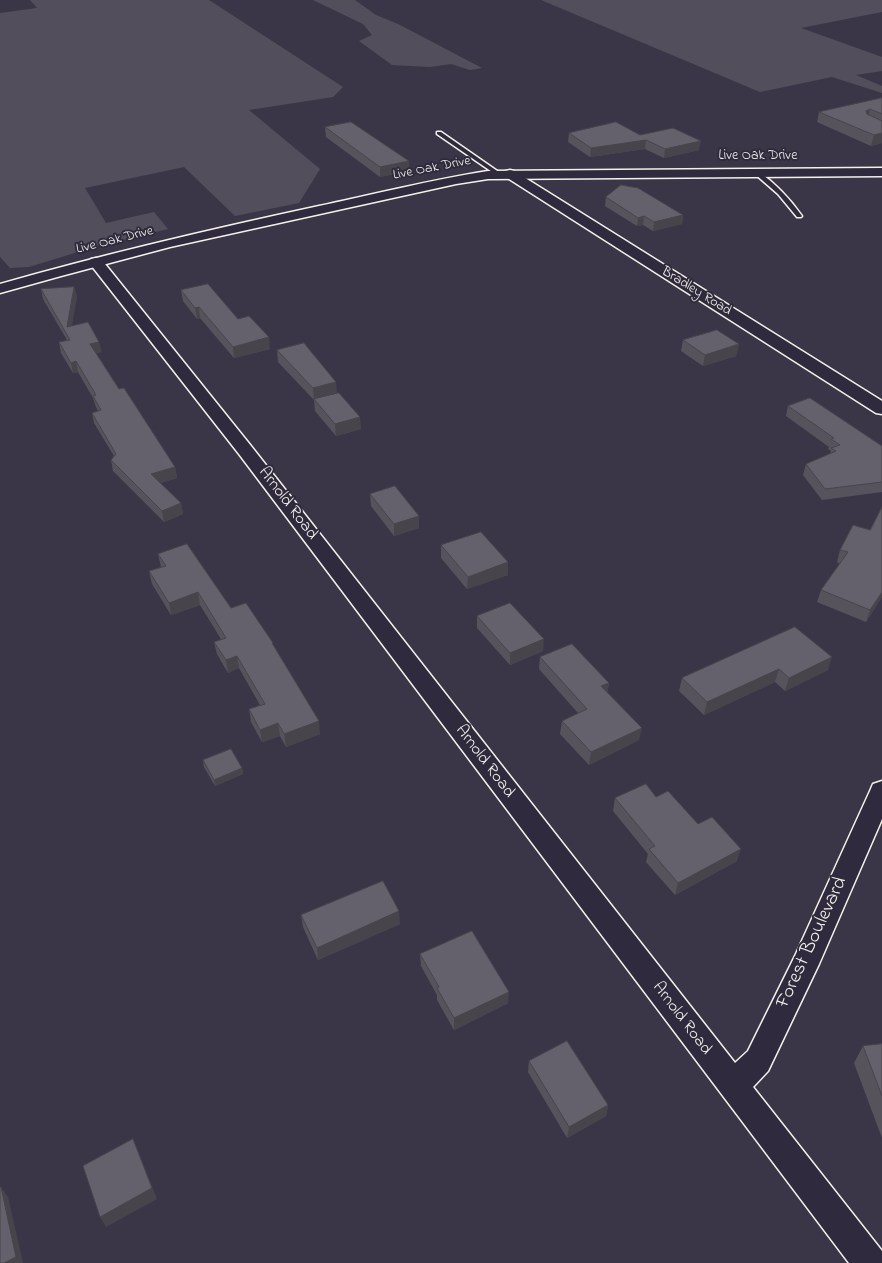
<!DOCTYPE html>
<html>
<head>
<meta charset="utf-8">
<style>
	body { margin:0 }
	canvas { display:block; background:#3b3647 }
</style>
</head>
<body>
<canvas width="882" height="1263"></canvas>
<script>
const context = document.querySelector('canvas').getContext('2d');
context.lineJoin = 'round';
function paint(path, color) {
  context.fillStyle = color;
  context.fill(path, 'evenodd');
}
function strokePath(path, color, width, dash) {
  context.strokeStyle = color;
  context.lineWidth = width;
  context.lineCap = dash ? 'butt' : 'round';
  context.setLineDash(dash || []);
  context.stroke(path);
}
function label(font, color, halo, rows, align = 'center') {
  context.font = font + ' "Indie Flower",sans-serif';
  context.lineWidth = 4;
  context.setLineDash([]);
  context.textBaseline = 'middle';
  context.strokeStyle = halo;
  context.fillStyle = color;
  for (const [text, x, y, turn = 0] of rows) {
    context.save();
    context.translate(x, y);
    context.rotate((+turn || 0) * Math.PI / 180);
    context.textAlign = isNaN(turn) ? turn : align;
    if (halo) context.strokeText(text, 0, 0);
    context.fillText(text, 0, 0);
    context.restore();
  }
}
const green = new Path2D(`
	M30,0H209L343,87L333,97L249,110L320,169L299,203L235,216L184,167L85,188L106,223L154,212L168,229L94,247L29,267L10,268L0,257V13L37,8Z
	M313,0H355L376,15L398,24L482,68L470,70L451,64L430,67L392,65L359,41L372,35L363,24Z
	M541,0H882V12L801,28L882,57V71L856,75L882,86V93L832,77L760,92Z`);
const service = new Path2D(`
	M437,132H441L503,175L498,176L437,134Z
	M755,172H759C776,184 790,199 802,216L801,217H797L778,194L755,174Z`);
const minor = new Path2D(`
	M96,258L101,259L251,446L735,1063L748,1051L795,956L870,791L873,784L882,781V819L819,964L768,1071L753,1087L882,1251V1263H849L239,454L91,265L89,262L91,259Z`);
const tertiary = new Path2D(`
	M510,170L514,171L882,401V414L876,413L506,177L504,174L506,171Z`);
const secondary = new Path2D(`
	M882,168V176L488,179L456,184L170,247L61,276L0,293V284C105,254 212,229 319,206C375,194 431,180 488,171Z`);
const wall = new Path2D(`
	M882,98V143L871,146L817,122L819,112Z
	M325,127L409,161V171L380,177L326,137Z
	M569,133L640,135L699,150L664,158L645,149L590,157L568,142Z
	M606,197L683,215L682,224L653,231L643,225L637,226L605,206Z
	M74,287L77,297L71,326L102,352L96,353L119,389L175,467L177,478L160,483L181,503L183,514L164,522L113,471L111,460L114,456L94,423L92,413L98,411L96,407L93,398L78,372L73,373L61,353L59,342L67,340L43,299L41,289Z
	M181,290L238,319L270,349L234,358L200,318L197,319L183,301Z
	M683,340L739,344L736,356L703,366L681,351Z
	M277,350L337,393L361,429L336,436L315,411L314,400L278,362Z
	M788,406L882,446V492L822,500L803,475L806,464L830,454L831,451L828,449L829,447L786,416Z
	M370,494L419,516V528L394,536L371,506Z
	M870,530L882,597L866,622L817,602L821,590L840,564L837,562L840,550Z
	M441,545L508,575L467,589L441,558Z
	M158,554L231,608L273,643V646L320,734L286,747L280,736L262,742L251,722L249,709L260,705L239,668L228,673L217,654L214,642L221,639L200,605L171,615L152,584L149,571L161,567Z
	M477,616L543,651L510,665L477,628Z
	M795,627L828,670L785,691L775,682L704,715L679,691L682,678Z
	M540,657L609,683L607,693L639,740L589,765L560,734L562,721L578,713L539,669Z
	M203,760L242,768L243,774L215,786L204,767Z
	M656,797L698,824L737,861L675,895L646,862L648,854L613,811L615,798Z
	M301,915L400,924L318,960L303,927Z
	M420,954L508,1003L454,1030L437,1000V995L421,966Z
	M882,1044V1138L854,1063L863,1046Z
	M529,1061L608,1105L606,1116L567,1138L528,1072Z`);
const shadedWall = new Path2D(`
	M870,109L868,120L866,111Z
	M882,133V143L871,146L874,135Z
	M646,140L645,149L590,157L591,148Z
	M701,141L699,150L664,158L665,149Z
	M409,161V171L380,177V167Z
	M683,215L682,224L653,231L654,222Z
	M644,216L643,225L637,226L638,218Z
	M74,287L77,297L70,337L67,327Z
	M199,307L200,318L197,319L195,308Z
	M269,337L270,349L234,358L233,347Z
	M99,342L102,352L93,354L90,344Z
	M739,344L736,356L703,366L705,355Z
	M76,361L78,372L73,373L71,363Z
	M336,382L337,394L314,400L313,388Z
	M360,417L361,429L336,436L335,424Z
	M175,467L177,478L154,485L151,474Z
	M181,503L183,514L164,522L162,511Z
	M419,516V528L394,536V524Z
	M508,562V575L467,589L468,577Z
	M198,592L200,605L171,615L169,603Z
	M882,592V597L866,622L870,610Z
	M544,639L543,651L510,665V653Z
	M237,656L239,668L228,673L226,660Z
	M832,657L828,670L785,691L789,678Z
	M779,669L775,682L704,715L707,702Z
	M609,683L607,696L601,686Z
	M319,721L320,734L286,747L284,734Z
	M278,723L280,736L262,742L260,730Z
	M642,728L639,740L589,765L591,752Z
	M242,768L243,774L215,786L214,780Z
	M741,849L737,861L675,895L678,883Z
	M399,911L400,924L318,960L317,948Z
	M509,992L508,1003L454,1030V1018Z
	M608,1105L606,1116L567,1138L569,1127Z
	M133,1139L157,1199L106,1227L100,1217Z
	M1,1187L8,1197L23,1263H4Z`);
const building = new Path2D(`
	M882,98V114L870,109L866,111L867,114L882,121V133L874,135L819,112Z
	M351,122L409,161L380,167L325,127Z
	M616,122L640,135L673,128L701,141L665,149L646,140L591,148L569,133Z
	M621,185L638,188L683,215L654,222L644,216L638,218L606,197Z
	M208,284L238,319L249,316L269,337L233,347L199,307L195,308L181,290Z
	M74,287L67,327L88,322L99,342L90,344L119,389L124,388L175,467L151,474L181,503L162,511L111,460L116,454L92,413L101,410L93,396L96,395L76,361L71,363L59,342L70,340L41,289Z
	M717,330L739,344L705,355L683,340Z
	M304,343L336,382L313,388L277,350Z
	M339,393L360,417L335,424L314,399Z
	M810,398L882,446V482L825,489L806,464L836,451L831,448L840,445L831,439L834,438L788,406Z
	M395,486L419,516L394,524L370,494Z
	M882,507V592L870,610L821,590L848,552L840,550L853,525L870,530Z
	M481,532L508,562L468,577L441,545Z
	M187,544L231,608L246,603L273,643H272L319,721L284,734L278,723L260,730L249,709L265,704L237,656L226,660L214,642L226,638L198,592L169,603L149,571L166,566L158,554Z
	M510,603L544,639L510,653L477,616Z
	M795,627L832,657L789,678L779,669L707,702L682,678Z
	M572,644L609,683L601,686L642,728L591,752L562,721L587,709L540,657Z
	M231,749L242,768L214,780L203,760Z
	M646,784L656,797L668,791L698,824L712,817L741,849L678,883L649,849L655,846L615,798Z
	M383,881L399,911L317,948L301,915Z
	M472,931L509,992L454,1018L437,988L439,987L420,954Z
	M567,1041L608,1105L569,1127L529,1061Z
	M882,1044V1096L863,1046Z
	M133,1139L152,1188L100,1217L83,1166Z
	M1,1187L16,1257L4,1263H0V1188Z`);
const farStreetnames = [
	["Live Oak Drive",758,157],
	["Live Oak Drive",432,169,-11],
	["Live Oak Drive",115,241,-14],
	["Bradley Road",696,292,32]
];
const streetNames = [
	["Arnold Road",287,504,53],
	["Arnold Road",484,762,53],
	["Arnold Road",681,1019,53]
];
const nearStreetnames = [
	["Forest Boulevard",813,943,-65]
];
paint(green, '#534e5c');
strokePath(service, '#f4f1e8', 3);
strokePath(minor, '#f4f1e8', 3);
strokePath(tertiary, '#f4f1e8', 3);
strokePath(secondary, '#f4f1e8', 3);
paint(service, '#2f2a3d');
paint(minor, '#2f2a3d');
paint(tertiary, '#2f2a3d');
paint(secondary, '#2f2a3d');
paint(wall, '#57535d');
paint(shadedWall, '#47444c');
paint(building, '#65616c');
strokePath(building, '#47444c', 1);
label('14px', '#f4f1e8', '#2f2a3d', farStreetnames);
label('17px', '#f4f1e8', '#2f2a3d', streetNames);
label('20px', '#f4f1e8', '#2f2a3d', nearStreetnames);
</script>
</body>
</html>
